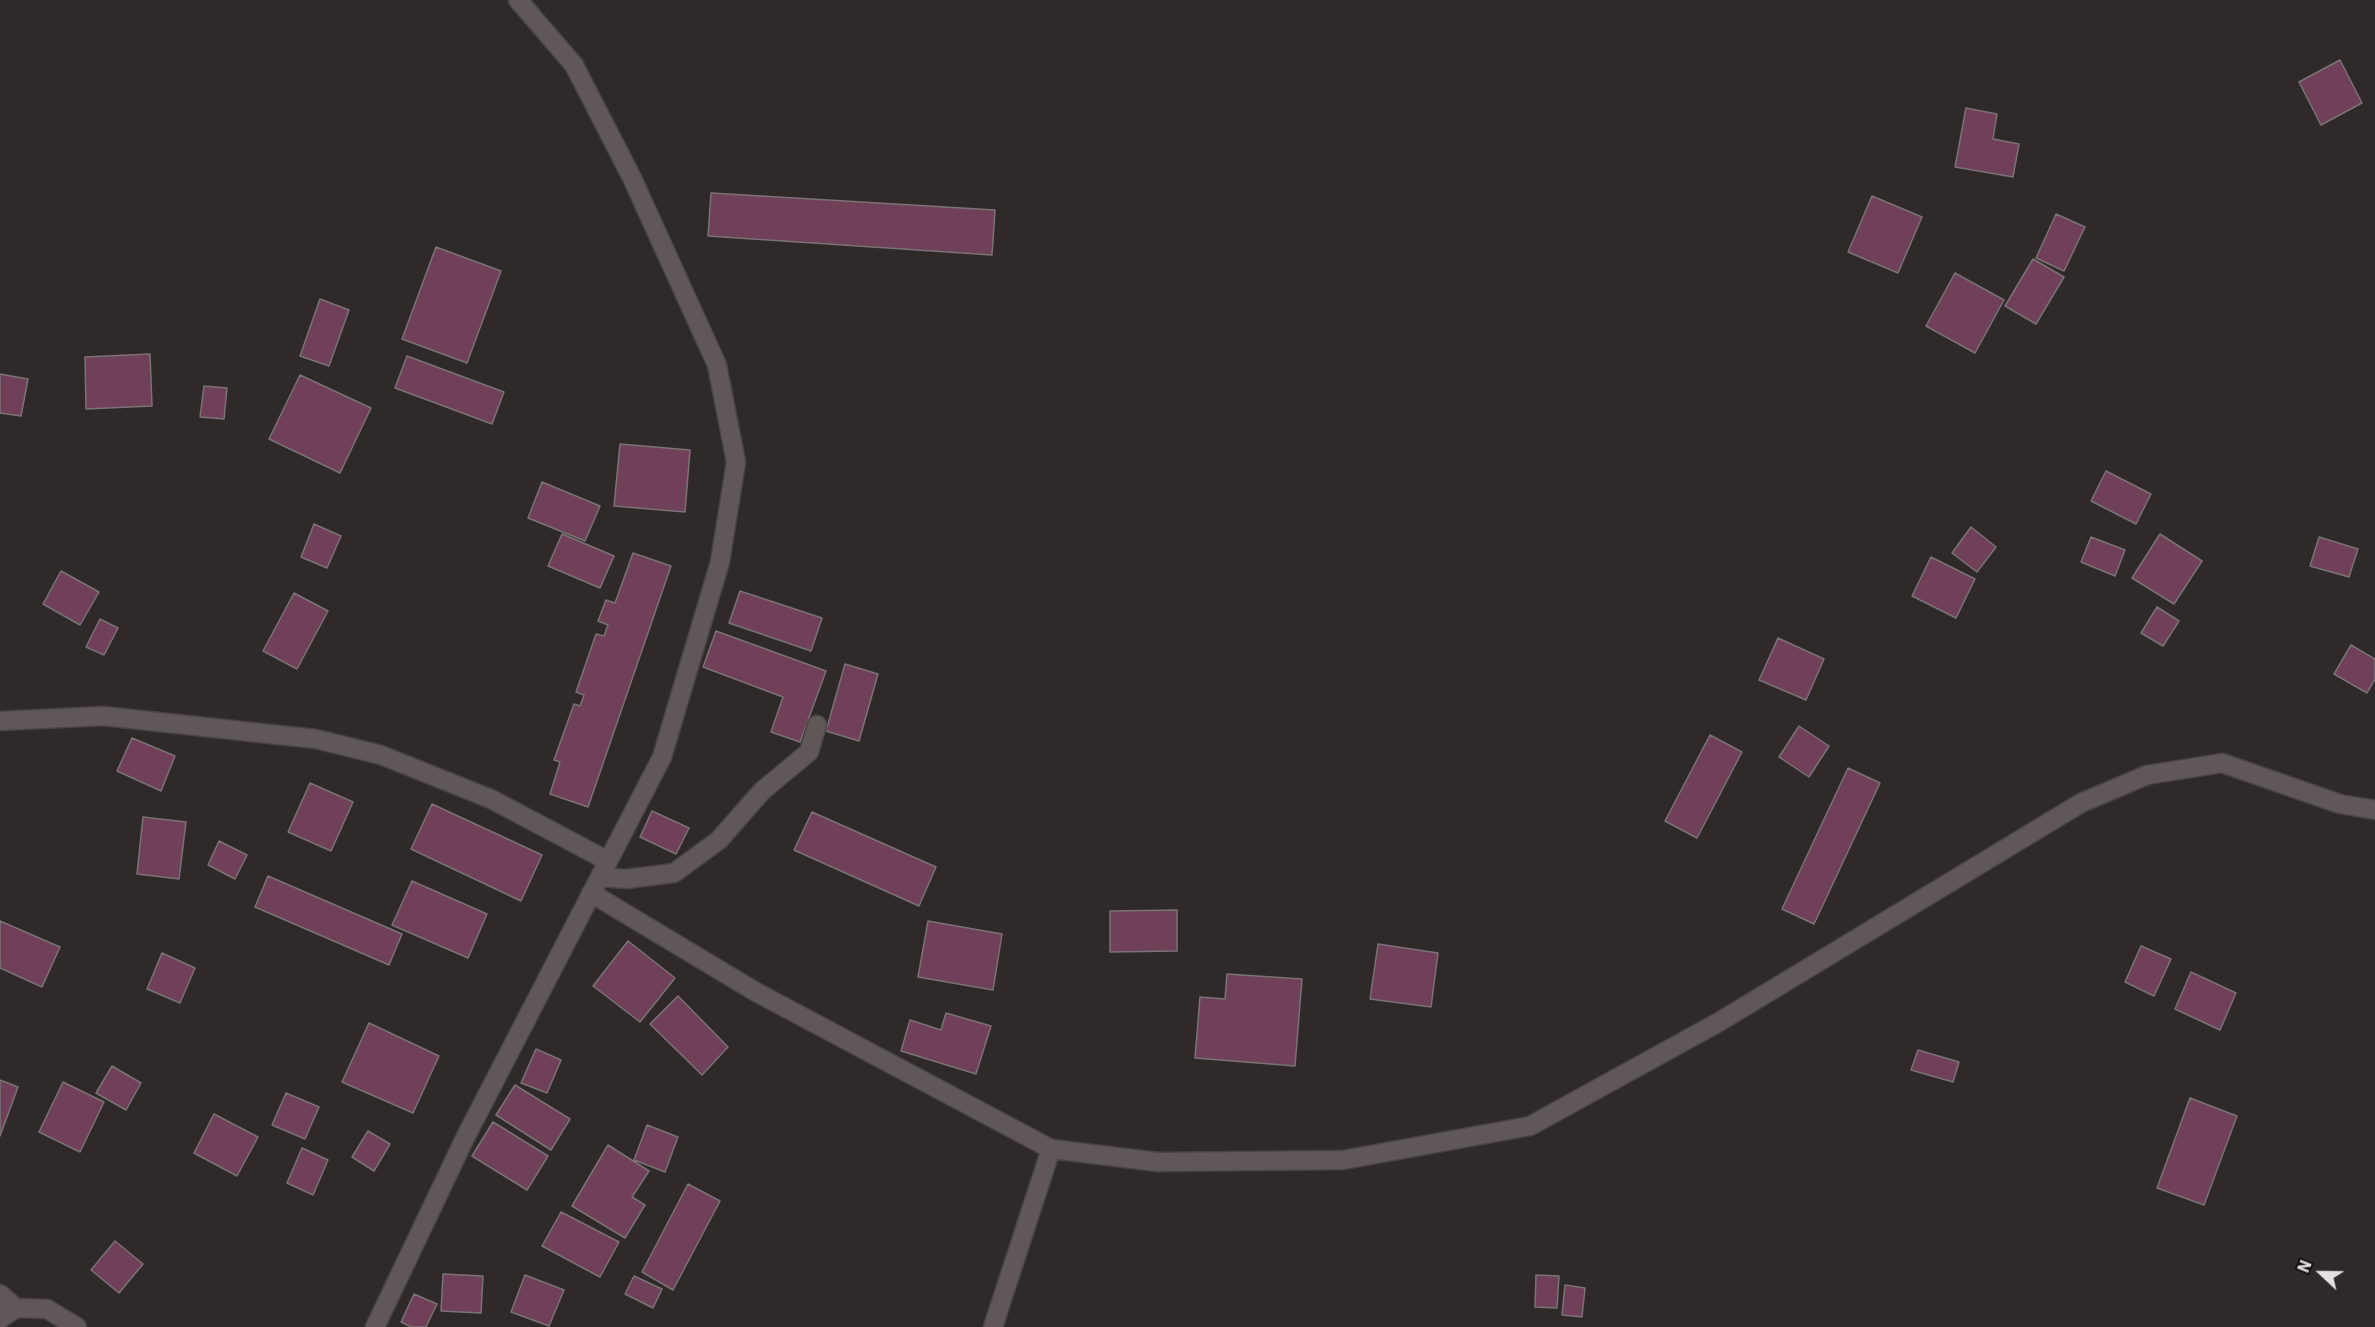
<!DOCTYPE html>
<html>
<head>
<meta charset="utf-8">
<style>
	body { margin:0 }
	#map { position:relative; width:2375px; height:1327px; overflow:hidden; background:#302929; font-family:"IBM Plex Sans",sans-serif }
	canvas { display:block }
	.north { position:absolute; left:2291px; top:1243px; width:60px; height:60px; -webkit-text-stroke:4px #161313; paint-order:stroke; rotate:292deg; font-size:16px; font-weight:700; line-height:24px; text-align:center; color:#e6e1e1 }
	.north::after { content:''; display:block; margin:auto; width:21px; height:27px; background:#e6e1e1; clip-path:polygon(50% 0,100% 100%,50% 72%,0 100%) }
</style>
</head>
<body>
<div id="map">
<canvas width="2375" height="1327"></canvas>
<div class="north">N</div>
</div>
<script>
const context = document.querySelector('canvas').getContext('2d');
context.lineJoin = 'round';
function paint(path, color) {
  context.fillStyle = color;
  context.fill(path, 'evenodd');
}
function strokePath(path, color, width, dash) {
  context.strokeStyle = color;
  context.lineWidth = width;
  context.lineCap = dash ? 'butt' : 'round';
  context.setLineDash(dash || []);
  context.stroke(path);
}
const building = new Path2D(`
	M2340,60L2362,103L2321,125L2299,82Z
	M1966,108L1997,114L1993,139L2019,144L2013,177L1955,167Z
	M711,193L995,210L992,255L708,236Z
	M1872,196L1922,217L1898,273L1848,252Z
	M2056,214L2085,227L2064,271L2036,258Z
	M436,247L501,271L467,363L402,339Z
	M2033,259L2064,277L2036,324L2005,306Z
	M1955,273L2004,300L1975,353L1926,326Z
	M320,299L349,310L329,366L300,356Z
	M150,354L152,406L86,409L85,357Z
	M407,356L504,392L492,424L395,388Z
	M0,374L28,379L21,416L0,413Z
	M300,375L371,408L340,473L269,439Z
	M204,386L227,388L224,419L200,417Z
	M620,444L690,450L685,512L614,506Z
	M2106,471L2151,494L2136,524L2091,501Z
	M542,482L600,506L585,541L528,518Z
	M314,524L341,536L327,568L301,557Z
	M1971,527L1996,547L1977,572L1952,553Z
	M562,534L614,556L600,588L548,566Z
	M2160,534L2202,561L2174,604L2132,578Z
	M2091,537L2125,550L2115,576L2081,562Z
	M2319,537L2358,549L2349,577L2310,566Z
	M633,553L671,566L588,807L550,794L560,762L554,760L574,704L580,706L584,695L576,692L596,634L604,636L608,625L598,621L606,600L615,603Z
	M1931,557L1975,579L1956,618L1912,596Z
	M61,571L99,592L80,625L43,604Z
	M740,591L822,618L811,651L729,623Z
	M294,593L328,611L297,669L263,651Z
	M2157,607L2179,621L2163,646L2141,633Z
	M100,619L118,628L104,655L86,647Z
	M716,631L826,671L800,742L771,732L783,697L703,667Z
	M1778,638L1824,659L1806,700L1759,680Z
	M2351,645L2375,659V679L2367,693L2334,674Z
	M845,664L878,674L859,741L826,731Z
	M1799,726L1829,746L1809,777L1779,757Z
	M1710,735L1742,752L1697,838L1665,821Z
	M132,738L175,756L161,791L117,771Z
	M1848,768L1880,783L1814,924L1782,909Z
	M310,783L353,802L331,851L288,832Z
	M432,804L542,855L521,901L411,849Z
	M652,811L689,828L676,854L640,837Z
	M812,812L936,867L919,906L794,850Z
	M143,817L186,822L179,879L137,874Z
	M219,841L247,855L235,879L208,865Z
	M268,876L402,934L389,965L255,907Z
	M412,881L487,914L468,958L392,925Z
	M1177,910V951L1110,952V911Z
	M0,921L60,947L42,987L0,968Z
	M928,921L1002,934L993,990L918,977Z
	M628,941L675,978L640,1022L593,986Z
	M1378,944L1438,953L1431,1007L1370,999Z
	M2141,946L2171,959L2154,996L2125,982Z
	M162,953L195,968L180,1003L147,989Z
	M2191,972L2236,993L2220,1030L2175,1009Z
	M1227,974L1302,979L1295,1066L1195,1058L1200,997L1225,999Z
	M678,996L728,1047L702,1075L650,1024Z
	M946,1013L991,1026L976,1074L901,1051L910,1020L941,1030Z
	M369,1023L439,1056L413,1113L342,1082Z
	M536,1049L561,1060L547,1093L521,1083Z
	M1918,1050L1959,1062L1953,1082L1911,1070Z
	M112,1066L141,1083L126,1110L96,1093Z
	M0,1080L18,1087L0,1136Z
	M63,1082L104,1102L80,1152L39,1132Z
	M515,1085L570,1119L551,1150L496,1115Z
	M286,1093L319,1107L305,1139L272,1125Z
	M2190,1098L2237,1116L2204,1205L2157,1188Z
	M214,1114L258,1137L237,1176L194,1153Z
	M493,1122L548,1156L527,1190L472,1156Z
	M647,1125L678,1137L665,1172L634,1160Z
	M368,1131L390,1144L374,1171L352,1157Z
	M608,1145L649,1171L632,1197L645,1205L625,1238L572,1206Z
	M302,1148L328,1160L313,1195L287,1183Z
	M688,1184L720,1201L673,1290L642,1272Z
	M561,1212L619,1242L600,1277L542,1246Z
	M115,1241L143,1264L119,1293L91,1270Z
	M443,1274L483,1276L481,1313L441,1311Z
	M525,1275L564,1290L549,1326L511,1312Z
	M1536,1275L1559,1276L1557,1308L1535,1307Z
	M634,1276L662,1289L653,1308L625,1294Z
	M1565,1285L1585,1288L1582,1317L1562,1315Z
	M414,1294L437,1304L426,1327H411L401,1322Z`);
const lane = new Path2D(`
	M600,877L626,879L674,873L719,840L762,791L809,752L817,725`);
const street = new Path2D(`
	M0,721L103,716L316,739L381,755L491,799L608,861
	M591,893L756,992L1051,1149L1158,1162L1343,1160L1530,1126L1719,1022L2081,803L2147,775L2222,763L2340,804L2375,810
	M0,1294L16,1308
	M0,1319L16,1308L47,1309L77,1327
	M375,1327L466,1136L662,757L720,562L736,462L717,365L632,178L574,65L518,0
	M993,1327L1051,1149`);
paint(building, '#6f4058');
strokePath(building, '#7a7376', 1.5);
strokePath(lane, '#494444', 21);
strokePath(street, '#494444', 21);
strokePath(lane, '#605858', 18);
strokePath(street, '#605858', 18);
</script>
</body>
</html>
